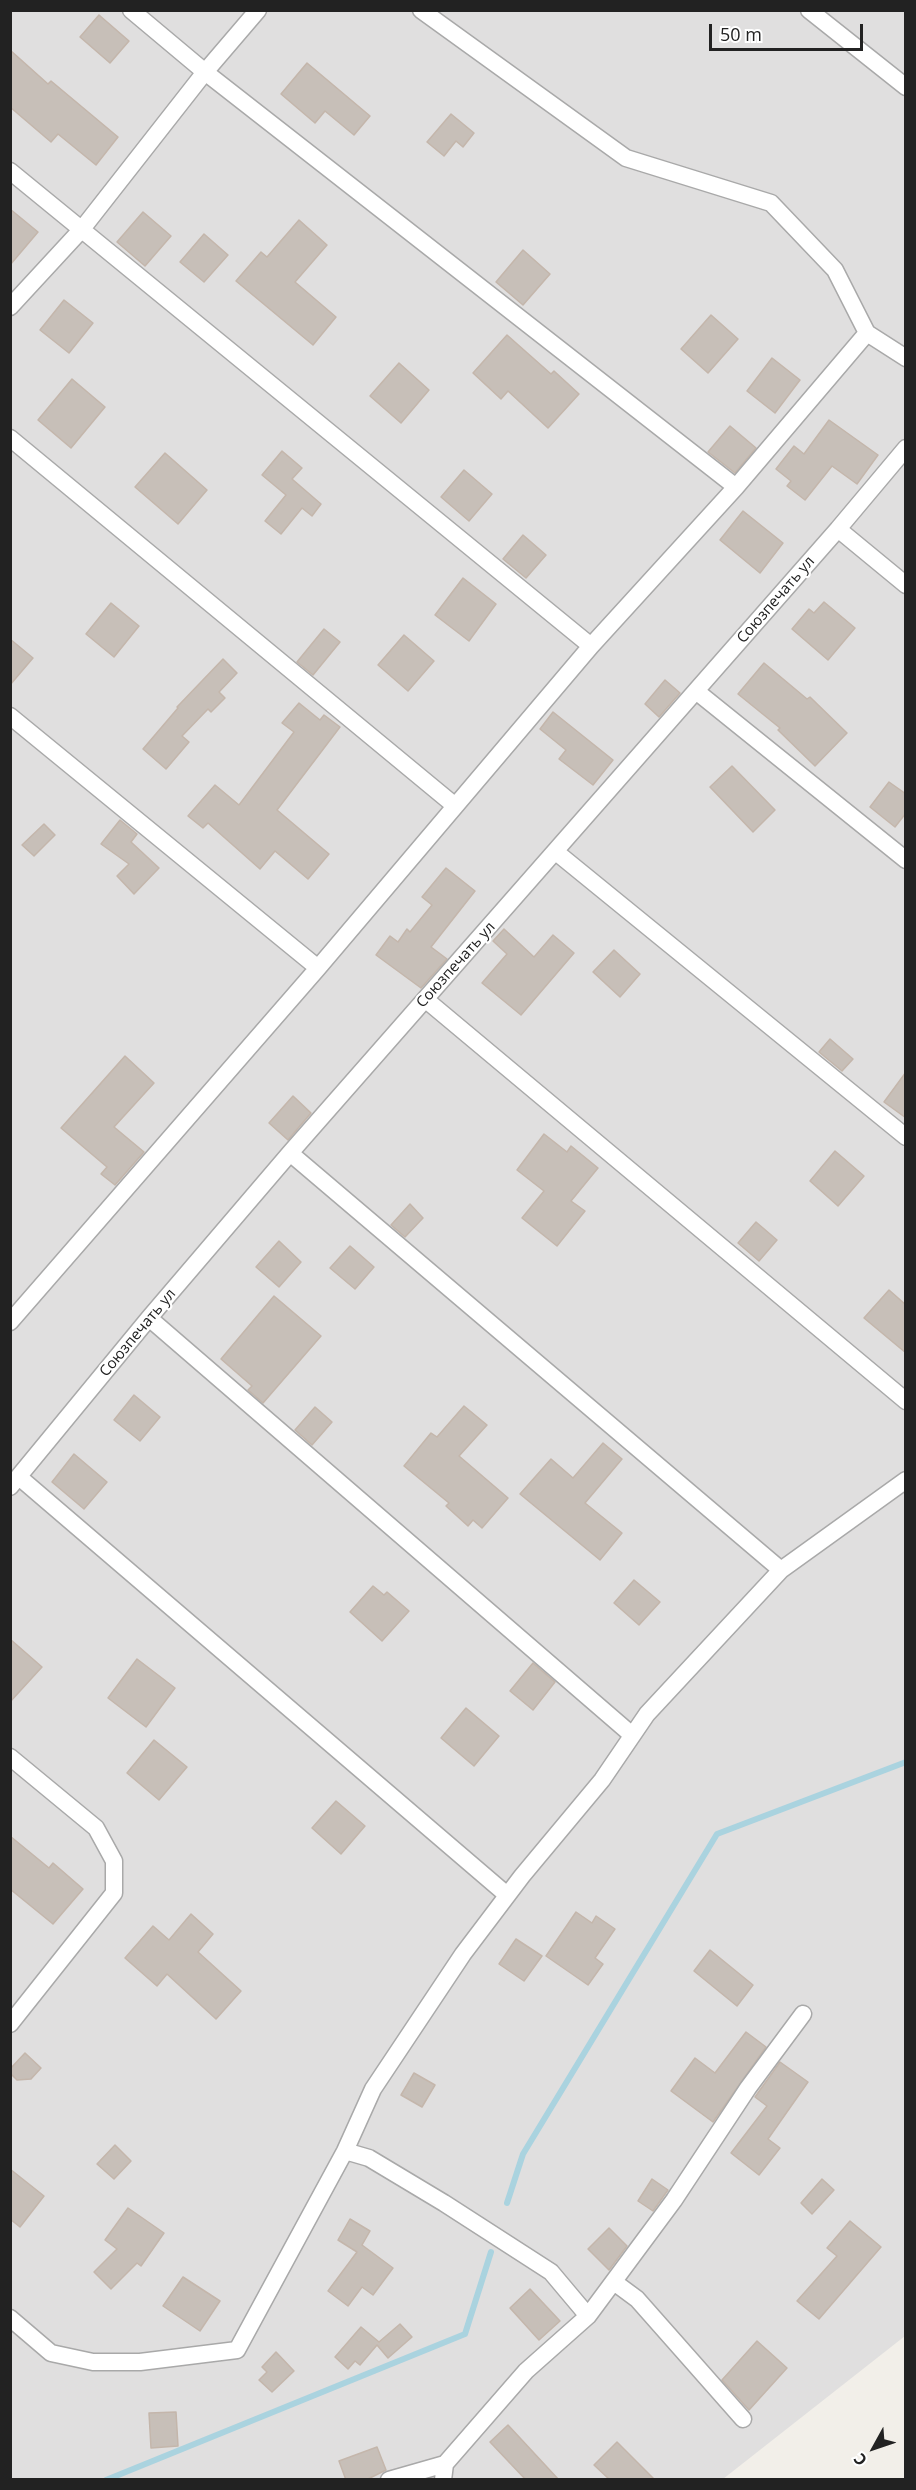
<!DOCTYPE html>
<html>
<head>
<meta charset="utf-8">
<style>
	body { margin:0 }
	#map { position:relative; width:916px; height:2490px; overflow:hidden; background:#f2efe9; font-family:"Open Sans",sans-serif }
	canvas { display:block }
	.frame { position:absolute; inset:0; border:12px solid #222; pointer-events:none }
	.north { position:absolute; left:844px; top:2418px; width:60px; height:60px; -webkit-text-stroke:4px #fff; paint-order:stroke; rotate:230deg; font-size:16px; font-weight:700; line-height:24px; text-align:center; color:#222 }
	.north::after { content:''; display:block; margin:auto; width:21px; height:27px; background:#222; clip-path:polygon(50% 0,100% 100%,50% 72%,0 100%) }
	.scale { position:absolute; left:709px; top:24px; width:154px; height:27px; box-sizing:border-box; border:3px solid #222; border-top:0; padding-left:8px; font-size:18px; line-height:21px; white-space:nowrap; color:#222; -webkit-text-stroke:4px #fff; paint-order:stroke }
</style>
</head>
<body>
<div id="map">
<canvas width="916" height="2490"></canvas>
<div class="frame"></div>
<div class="north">С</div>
<div class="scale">50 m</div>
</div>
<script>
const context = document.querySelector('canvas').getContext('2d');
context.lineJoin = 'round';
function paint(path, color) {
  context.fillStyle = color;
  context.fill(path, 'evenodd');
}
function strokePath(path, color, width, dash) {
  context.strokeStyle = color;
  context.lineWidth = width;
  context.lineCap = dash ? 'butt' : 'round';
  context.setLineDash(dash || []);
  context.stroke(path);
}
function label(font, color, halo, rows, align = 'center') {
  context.font = font + ' "Open Sans",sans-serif';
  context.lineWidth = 4.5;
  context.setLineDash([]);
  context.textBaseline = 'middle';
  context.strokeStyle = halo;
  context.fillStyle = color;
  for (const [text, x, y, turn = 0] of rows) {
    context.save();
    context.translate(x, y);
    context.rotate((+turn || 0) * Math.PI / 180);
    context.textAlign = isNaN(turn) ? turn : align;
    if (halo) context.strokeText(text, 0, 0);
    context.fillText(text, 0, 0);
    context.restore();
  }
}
const residential = new Path2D(`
	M11,11H905V2336L723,2479L11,2480Z`);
const stream = new Path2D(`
	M507,2203L523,2154L717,1834L906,1762
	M106,2480L465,2334L491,2252`);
const building = new Path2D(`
	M99,15L129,41L110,63L80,37Z
	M10,50L48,84L51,81L118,137L96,165L58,134L51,142L10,107Z
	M307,63L370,116L354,135L325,111L315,123L281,94Z
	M451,114L474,133L463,147L456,141L444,156L427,142Z
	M10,209L38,232L10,265Z
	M143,212L171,236L145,266L117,242Z
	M299,220L327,245L295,282L336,317L313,345L236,281L261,252L267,257Z
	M204,234L228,255L204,282L180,262Z
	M523,250L550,274L523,305L496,282Z
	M64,300L93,323L69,353L40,330Z
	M711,315L738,339L708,373L681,349Z
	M507,335L551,374L554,371L579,394L548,428L508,391L501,399L473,373Z
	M772,358L800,380L775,413L747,391Z
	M399,363L429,390L401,423L370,396Z
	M72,379L105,407L71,448L38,420Z
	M829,420L878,455L857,484L832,466L805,500L787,486L791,481L776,469L794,446L804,454Z
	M730,426L756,448L735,473L708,452Z
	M282,451L302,468L292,479L321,504L312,516L302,508L281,534L265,521L286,495L262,475Z
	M165,453L207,490L178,524L135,487Z
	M464,470L492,494L469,521L441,497Z
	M743,511L783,543L760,573L720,540Z
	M523,535L546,555L526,578L503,559Z
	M463,578L496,604L469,641L435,615Z
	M824,602L855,628L828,660L792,629L809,609L814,613Z
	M111,603L139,626L114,657L86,634Z
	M324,629L340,642L313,675L297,662Z
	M404,635L434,661L408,691L378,665Z
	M10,639L33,658L10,685Z
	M223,659L237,673L219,692L225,698L211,712L208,709L182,736L189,742L166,769L143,749L178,708L177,707Z
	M764,663L807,699L810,697L847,733L815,766L778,730L780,728L738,694Z
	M665,680L680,693L659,717L645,704Z
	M299,703L320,720L324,715L340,727L277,810L329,854L308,879L275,851L260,869L208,823L203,828L188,816L215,785L239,805L294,732L282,723Z
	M553,712L613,760L593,785L559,759L566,750L540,729Z
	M732,766L775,810L753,832L710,787Z
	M889,782L906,794V813L895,827L870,807Z
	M120,820L137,834L131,842L159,868L134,894L117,876L129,864L101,844Z
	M44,824L55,835L34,856L22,845Z
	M446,868L475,891L431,947L447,959L421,988L376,955L390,936L398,942L407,929L410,932L432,905L422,897Z
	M504,929L534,957L553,935L574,953L521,1015L482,983L507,954L493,941Z
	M614,950L640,974L620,997L593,972Z
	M830,1039L853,1059L842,1071L819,1052Z
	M125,1056L154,1083L114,1127L144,1152L115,1185L101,1174L107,1167L61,1128Z
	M906,1072V1118L884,1102Z
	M293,1096L311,1113L288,1140L269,1123Z
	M544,1134L567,1152L571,1146L598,1168L571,1201L585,1211L557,1246L522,1218L544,1191L517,1170Z
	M835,1151L864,1176L838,1206L810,1181Z
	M410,1204L423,1218L405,1237L391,1225Z
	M756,1222L777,1240L759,1261L738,1243Z
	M279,1241L301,1262L279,1287L256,1267Z
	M350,1246L374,1267L355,1289L330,1268Z
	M889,1290L906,1305V1353L864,1318Z
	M274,1296L321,1336L263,1403L248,1390L252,1386L221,1359Z
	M134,1395L160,1417L140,1441L114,1420Z
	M464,1406L487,1425L459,1456L508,1498L482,1528L473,1520L468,1526L446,1506L449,1503L404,1466L431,1433L437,1437Z
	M315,1407L332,1422L312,1445L295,1430Z
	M603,1443L622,1459L585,1503L622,1533L600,1560L520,1494L551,1459L573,1478Z
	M74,1454L107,1482L84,1509L52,1482Z
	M634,1580L660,1602L639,1625L614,1603Z
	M373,1586L384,1595L387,1592L409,1611L382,1641L350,1612Z
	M10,1639L42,1667L10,1702Z
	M137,1659L175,1688L146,1727L108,1698Z
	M533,1663L555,1682L533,1710L510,1691Z
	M466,1708L499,1736L474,1766L441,1738Z
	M154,1740L187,1767L159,1800L127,1773Z
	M336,1801L365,1826L341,1854L312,1828Z
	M10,1836L49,1868L53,1863L83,1889L53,1924L10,1889Z
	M576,1912L592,1923L596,1916L615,1929L595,1958L603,1964L588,1985L546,1956Z
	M191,1914L213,1934L198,1952L241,1991L216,2019L167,1974L157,1986L125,1958L153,1926L169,1940Z
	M516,1939L542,1956L524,1981L499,1964Z
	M710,1950L753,1985L737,2006L694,1971Z
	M746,2032L766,2047L713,2122L671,2091L695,2058L715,2073Z
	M25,2053L41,2068L31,2079L17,2080L10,2073V2069Z
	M780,2062L808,2082L768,2139L780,2148L759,2175L731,2153L767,2106L755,2097Z
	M414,2073L435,2085L422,2107L401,2095Z
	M115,2145L131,2161L114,2179L97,2164Z
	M10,2169L44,2196L20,2227L10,2219Z
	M652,2179L668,2190L653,2211L638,2201Z
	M822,2179L834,2190L812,2214L801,2203Z
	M128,2208L164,2233L141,2266L137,2263L111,2289L94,2272L117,2249L105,2240Z
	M350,2219L370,2231L362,2245L393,2268L373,2295L362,2287L348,2306L328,2291L357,2252L338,2240Z
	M850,2221L881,2247L819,2319L797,2301L837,2256L827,2248Z
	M609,2228L627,2246L609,2270L588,2249Z
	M183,2277L220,2301L200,2331L163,2306Z
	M530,2289L560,2321L539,2340L510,2308Z
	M400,2324L412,2337L388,2358L377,2345L360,2365L355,2361L348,2369L335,2357L361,2327L379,2342Z
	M757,2341L787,2368L749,2410L722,2380Z
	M276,2352L294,2371L272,2392L259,2380L267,2372L262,2367Z
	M176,2412L178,2446L151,2448L149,2413Z
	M508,2425L559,2480H526L490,2442Z
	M617,2442L655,2480H610L594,2465Z
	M377,2447L386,2470L366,2480H346L339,2461Z`);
const minor = new Path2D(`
	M131,10L205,72L736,487
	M421,10L626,158L771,203L835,270L867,333L906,358
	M809,10L906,87
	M10,171L591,646
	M10,307L82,229L205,72L258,10
	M10,438L454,805
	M838,529L906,585
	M696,691L906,860
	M10,716L318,968
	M556,852L906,1137
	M425,999L906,1401
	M290,1153L781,1570
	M149,1318L632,1735
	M10,1322L318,968L591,646L736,487L867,333
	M19,1477L507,1895
	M10,1487L149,1318L290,1153L838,529L906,448
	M10,1757L96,1828L114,1861V1893L10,2024
	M345,2151L369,2158L444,2203L551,2272L588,2316
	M614,2282L637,2299L743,2419
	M10,2318L51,2353L93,2362H140L237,2350L345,2151L373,2089L463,1954L522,1876L602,1780L647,1714L781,1570L906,1480
	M389,2480L445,2464
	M443,2480L445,2464L526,2371L588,2316L674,2200L748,2088L803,2014`);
const streetNames = [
	["Союзпечать ул",776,600,-49],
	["Союзпечать ул",456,965,-48],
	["Союзпечать ул",138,1333,-50]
];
paint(residential, '#e0dfdf');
strokePath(stream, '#aad3df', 6);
paint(building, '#c7bfb8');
strokePath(building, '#c4b6ab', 1.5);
strokePath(minor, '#a9a9a9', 19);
strokePath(minor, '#fff', 16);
label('15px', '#222', '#fff', streetNames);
</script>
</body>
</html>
